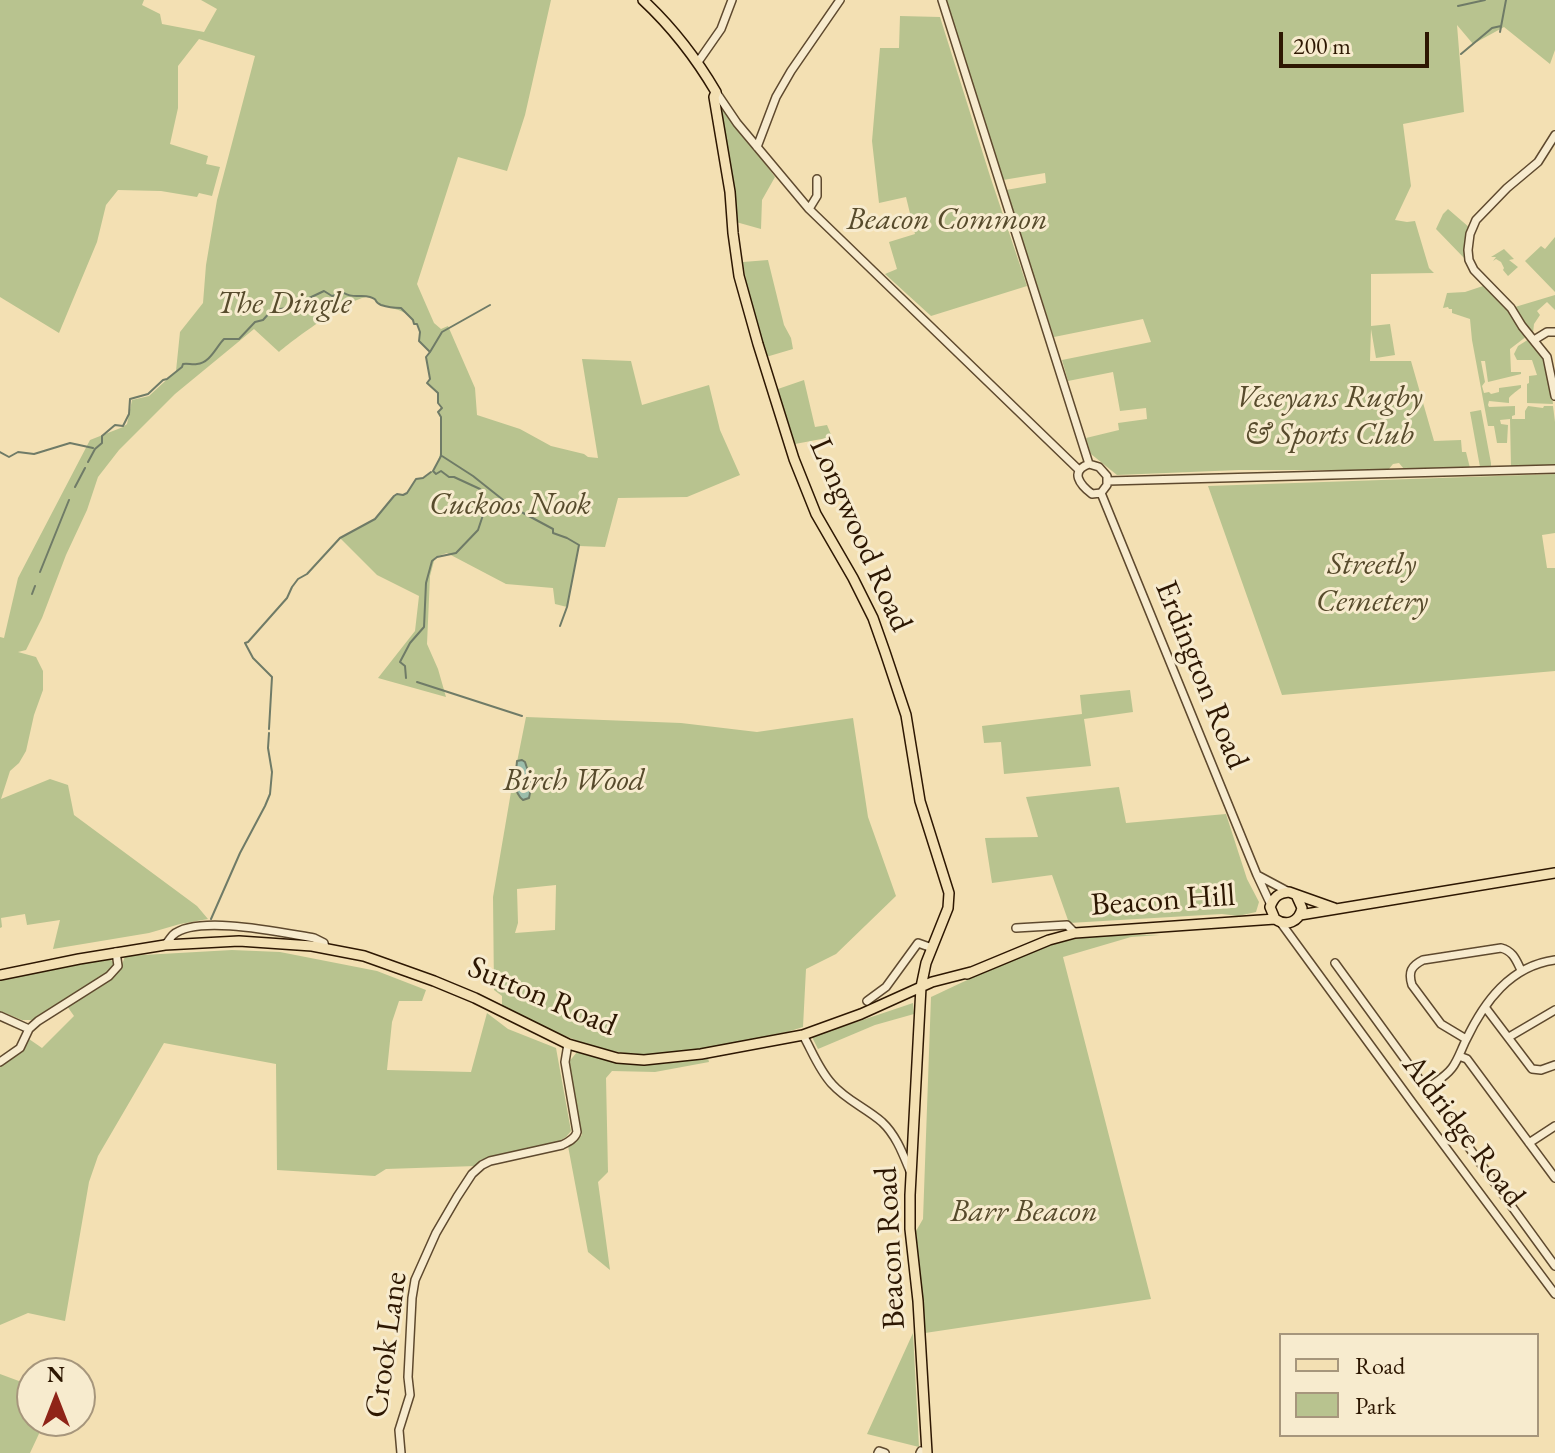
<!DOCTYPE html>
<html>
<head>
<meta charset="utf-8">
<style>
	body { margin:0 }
	#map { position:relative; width:1555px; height:1453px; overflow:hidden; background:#f3e0b3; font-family:"EB Garamond",serif }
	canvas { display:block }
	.legend { position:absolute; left:1279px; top:1333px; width:260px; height:104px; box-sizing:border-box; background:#f7ebce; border:2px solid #a6967c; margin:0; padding:10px 14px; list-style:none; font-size:24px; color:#2d1702 }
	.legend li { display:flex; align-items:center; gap:16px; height:40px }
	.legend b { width:40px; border:2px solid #a6967c }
	.north { position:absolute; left:16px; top:1357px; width:80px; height:80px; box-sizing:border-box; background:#f7ebce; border:2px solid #a6967c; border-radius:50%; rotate:0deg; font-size:22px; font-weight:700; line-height:32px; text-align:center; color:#2d1702 }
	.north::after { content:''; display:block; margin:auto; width:28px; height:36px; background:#8f2418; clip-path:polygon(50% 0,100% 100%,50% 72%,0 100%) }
	.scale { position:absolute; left:1279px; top:32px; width:150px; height:36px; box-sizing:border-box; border:4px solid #2d1702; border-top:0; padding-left:10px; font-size:24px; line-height:28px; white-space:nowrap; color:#2d1702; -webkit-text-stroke:6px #f7ebce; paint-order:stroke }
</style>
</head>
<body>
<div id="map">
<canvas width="1555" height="1453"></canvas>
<ul class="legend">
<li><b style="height:10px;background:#f3e0b3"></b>Road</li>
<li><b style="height:22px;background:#b8c38f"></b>Park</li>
</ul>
<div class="north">N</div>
<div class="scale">200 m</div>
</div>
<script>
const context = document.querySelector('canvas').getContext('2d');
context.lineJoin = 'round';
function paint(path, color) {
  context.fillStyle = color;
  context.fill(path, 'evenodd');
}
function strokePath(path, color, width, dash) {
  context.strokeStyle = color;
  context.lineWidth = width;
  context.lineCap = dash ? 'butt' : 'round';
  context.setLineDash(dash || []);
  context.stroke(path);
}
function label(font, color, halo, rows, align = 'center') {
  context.font = font + ' "EB Garamond",serif';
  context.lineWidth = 6;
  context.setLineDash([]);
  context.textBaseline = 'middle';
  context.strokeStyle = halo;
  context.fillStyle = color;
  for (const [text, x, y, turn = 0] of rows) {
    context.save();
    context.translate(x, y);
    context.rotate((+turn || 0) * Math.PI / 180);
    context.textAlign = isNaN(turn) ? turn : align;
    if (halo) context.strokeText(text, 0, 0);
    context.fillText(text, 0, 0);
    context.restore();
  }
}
const green = new Path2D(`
	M0,0H144L142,5L160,14L162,24L204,32L217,9L201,0H551L525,115L507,171L458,157L417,284L434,323L441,329L448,326L475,388L477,415L520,429L551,446L584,454L588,457L598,458L582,359L631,361L642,405L709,385L720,430L740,475L687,497L618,498L605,547L579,546L567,607L555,604L553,588L506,584L447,553L435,557L430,576L427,644L438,669L446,697L378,678L415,631L419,596L377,575L340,538L375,519L394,496L397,494L403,495L407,493L416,479C440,477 442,450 441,431C440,423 442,419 438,412L441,408L438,403V393L427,383L430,379L426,357L430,351L419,341L420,332L417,325L414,324C408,312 402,311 391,308C387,307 383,306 379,304C370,299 380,299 369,297C353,295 293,340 279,352L254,329L175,394L119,450L98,477L87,510L66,555L42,618L26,650L18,652L36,657L43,671V690L34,715L26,751L19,763L10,771L1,799L50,779L68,785L74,815L197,906L208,919L180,924L149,933L53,949L60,920L27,925L25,914L1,918L2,927L0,928V637L4,638L18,578L90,440L123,427L127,424L132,400L149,396L176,371L180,332L203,303L206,265L217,200L255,56L199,39L178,66V108L170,144L208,156L206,164L220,167L212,196L199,193L197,197L161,191L118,190L106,205L97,242L59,333L0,297Z
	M945,0H1555V50L1550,64L1504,27L1473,44L1457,25L1464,112L1403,124L1411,186L1395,220L1407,222L1415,221L1429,268L1434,273L1371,274V326L1390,324L1395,355L1376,358L1371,329L1370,361H1411L1434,441L1461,440L1462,452H1466L1470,468L1404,469L1399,463L1393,464L1388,470H1239L1117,475L1091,454L1086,438L1119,430L1118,423L1147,419L1146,408L1120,411L1113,372L1068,381L1062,360L1151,342L1143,319L1054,337L1006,190L1046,183L1045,173L1003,180Z
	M900,16L940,17L990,176L1027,286L931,316L885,274L897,269L889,242L915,234L906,197L879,203L872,141L880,48H899Z
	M719,106H722L775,177L762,200L761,229L736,222Z
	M1448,209L1470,228L1465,245V259L1436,229L1443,214Z
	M1555,237V292L1525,261L1541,246L1545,249Z
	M1504,249L1514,259L1509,260L1518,267L1508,276L1503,270L1504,268L1501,262L1496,259L1493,261L1496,257H1491Z
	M768,260L784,325L791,338L793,349L766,357L746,281L743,262Z
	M1483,286L1508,310L1527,336L1510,349L1511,372H1521V374L1488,382L1485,361H1481L1485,382L1482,386L1484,393L1489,392L1491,394L1499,392V388L1521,385V388C1520,388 1510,396 1509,398V403L1489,401L1488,405L1489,407L1515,406V415L1512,416V419H1525V411L1528,406L1543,408L1544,406H1553L1555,422V466H1511L1510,419L1500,420L1501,424L1508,425L1507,443H1497L1494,426H1488L1472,340L1470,319L1452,313V309H1449L1448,307L1443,308L1447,293L1465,292Z
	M1555,295V310L1547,302L1537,311L1540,315L1534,324L1533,333L1528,329L1508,300L1515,307Z
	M1529,339C1550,364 1550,372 1553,404L1527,403V384L1529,383V376L1537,375L1532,360H1517L1514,354L1518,346Z
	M804,380L815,427L827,425L832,437L795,444L775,390Z
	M1481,410L1491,463V466L1480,467L1470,412Z
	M1555,474V533L1542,535L1547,568H1555V671L1282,695L1208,486Z
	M1130,690L1133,712L1084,719L1091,766L1004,774L1001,742L984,743L982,726L1082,714L1080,695Z
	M526,717L681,723L757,732L853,718L868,817L896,896L836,954L806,969L803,1027L787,1032C729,1043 662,1064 604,1049C568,1040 535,1022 502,1006V996L494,990L493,897L511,792ZM556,885L555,930L515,933L518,923L517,889Z
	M1119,787L1126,823L1226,814L1247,879L1259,902L1256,912L1238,916L1222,914L1069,923L1052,875L992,883L985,838L1038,837L1026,797Z
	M1160,935L1131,937L1063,957L1151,1299L925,1333L916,1231L923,1219L931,997C977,976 1031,947 1080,938C1105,933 1134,935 1160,935Z
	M232,950L280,952L377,971L426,990L422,1001H399L392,1022L387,1070L471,1072L487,1013L508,1029L556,1048L571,1131L566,1137L558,1142L480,1160L476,1166L386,1169L375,1176L277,1170L276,1064L164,1043L98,1156L89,1182L65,1321L28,1313L0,1325V1067L23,1050L29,1039L42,1048L74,1016L67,1006C89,993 118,983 125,956Z
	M108,957L114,963L110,972L33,1020H22L0,1011V978Z
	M913,1003L914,1014L875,1025L818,1049L812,1037Z
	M577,1052L619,1063L662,1064L708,1058L709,1062L655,1072L612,1071L606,1078L608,1172L598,1182L610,1270L588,1252L568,1146L582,1135L568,1063Z
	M913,1333L919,1447L867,1434Z
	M0,1374L27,1384L29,1380H32V1421H59L57,1426L44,1423L30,1453H0Z`);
const water = new Path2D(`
	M522,760L525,762C529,772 532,787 529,798L523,800C511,790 516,775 517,761Z`);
const stream = new Path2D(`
	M1458,6L1485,0
	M1500,32L1506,0
	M1461,54L1492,28L1501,26
	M430,352L442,332L490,305
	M0,452L9,457L18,452L34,454L70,443L93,448
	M442,456L473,476L512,507L553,529V533L567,538L579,545L567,607L560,626
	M88,462L95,449L102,443V436L115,425L123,426L129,414L130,399L148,394L163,380L167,379L182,367L183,364C188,363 192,365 197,364C210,363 216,347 224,339H239L255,322L263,320L272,310L288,308L324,291L332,296L344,293C354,299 360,294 370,297C380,300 372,301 381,305C387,307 395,308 401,308L413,320L414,324H417L420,332L419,341L430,352L426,357L430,379L427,383L438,393V403L442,408L438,412L441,417V456L433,471L436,474L441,471L449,477H454L480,489L484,493L485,509L478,530L456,553L437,557L432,561L426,583L424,627L410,643L401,660L400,662L405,666L406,678
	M75,487L85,468
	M40,572L69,500
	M32,594L35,586
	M417,682L522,716
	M269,729L272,677L253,658L245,643L248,642L287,598L292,587L298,579L307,574L340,538L375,519L394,496L397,494L403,495L407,493L416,479L423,478L431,472
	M211,919L240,853L265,806L270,794L272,772L268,748L269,733`);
const minor = new Path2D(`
	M942,0L1089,464
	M698,62L721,29L732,0
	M716,92L737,123L809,209L1079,470
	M1555,135L1538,162L1507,188L1476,220L1470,234L1468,250L1469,260L1474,270L1511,308L1522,326L1547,357L1555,396
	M757,147L776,97L791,71L840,0
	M809,209L817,196V179
	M1534,340L1547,332H1555
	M1089,464L1099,467L1107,476V485L1101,493L1092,494C1080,485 1069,471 1089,464Z
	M1108,481L1555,469
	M1101,493L1257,875L1271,905
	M1259,876L1289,892
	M1281,923L1414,1105L1555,1294
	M1016,928L1067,925L1075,933
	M165,945C167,943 171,937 173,935C197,914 283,933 314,938L324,943L325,948
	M1335,963L1555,1266
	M867,1001L886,987L918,943L932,948
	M1485,1007L1532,1069L1541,1070L1555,1065
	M0,1016L29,1029
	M803,1035C812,1051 819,1070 832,1084C846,1100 866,1108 882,1122C896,1135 903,1154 910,1171
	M1509,1037L1555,1010
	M1466,1039L1441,1024L1412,985C1408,972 1411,966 1423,960L1501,948C1513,951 1516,960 1521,970
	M1459,1056L1467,1059L1555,1178
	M0,1062L20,1048L29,1029L38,1021L109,976L118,966L116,952
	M1428,1088C1436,1082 1446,1076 1452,1068C1458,1060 1461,1050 1466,1040C1484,1002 1510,966 1555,960
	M1529,1143L1555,1126
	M401,1453L399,1430L410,1395L408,1377L412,1298L415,1280L436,1233L457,1197L472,1174L482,1165L490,1161L562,1145C568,1142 575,1139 577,1132L565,1062L568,1044
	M878,1453L879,1451L885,1453
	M920,1453L921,1451`);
const major = new Path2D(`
	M643,0C672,27 696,58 716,92L714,97L730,192L733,233L739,276L758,344L794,459L816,514L853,578L873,618L885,652L906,715L920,801L949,893L948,908L926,963L921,987L910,1195V1229L918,1301L927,1453
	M1297,897L1302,908C1299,922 1287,927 1275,919L1270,907C1274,897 1278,893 1289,892L1334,908
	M1300,915L1555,873
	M967,974L1049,940L1075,933L1275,919
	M0,975L79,959L165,945L239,941L312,946L364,956L434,981L475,998L568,1044L617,1058L644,1060L701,1054L803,1035L861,1014L932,982L971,972`);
const parkNames = [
	["Beacon Common",947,220],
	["The Dingle",284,304],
	["Veseyans Rugby",1329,398],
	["& Sports Club",1329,435],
	["Cuckoos Nook",510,505],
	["Streetly",1372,565],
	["Cemetery",1372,602],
	["Birch Wood",574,781],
	["Barr Beacon",1024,1212]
];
const streetNames = [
	["Longwood Road",860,535,66],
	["Erdington Road",1201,675,68],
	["Beacon Hill",1163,901,-4],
	["Sutton Road",542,997,23],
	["Aldridge Road",1463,1131,53],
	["Beacon Road",891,1248,-93],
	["Crook Lane",387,1345,-82]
];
paint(green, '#b8c38f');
paint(water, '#9bbdab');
strokePath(water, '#6f7b67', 2);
strokePath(stream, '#6f7b67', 2);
strokePath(minor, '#5e492e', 10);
strokePath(major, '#2d1702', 12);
strokePath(minor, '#f7ebce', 7);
strokePath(major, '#f3e0b3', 9);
label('italic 32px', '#574b2c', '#f7ebce', parkNames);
label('32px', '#2d1702', '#f7ebce', streetNames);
</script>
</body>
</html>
